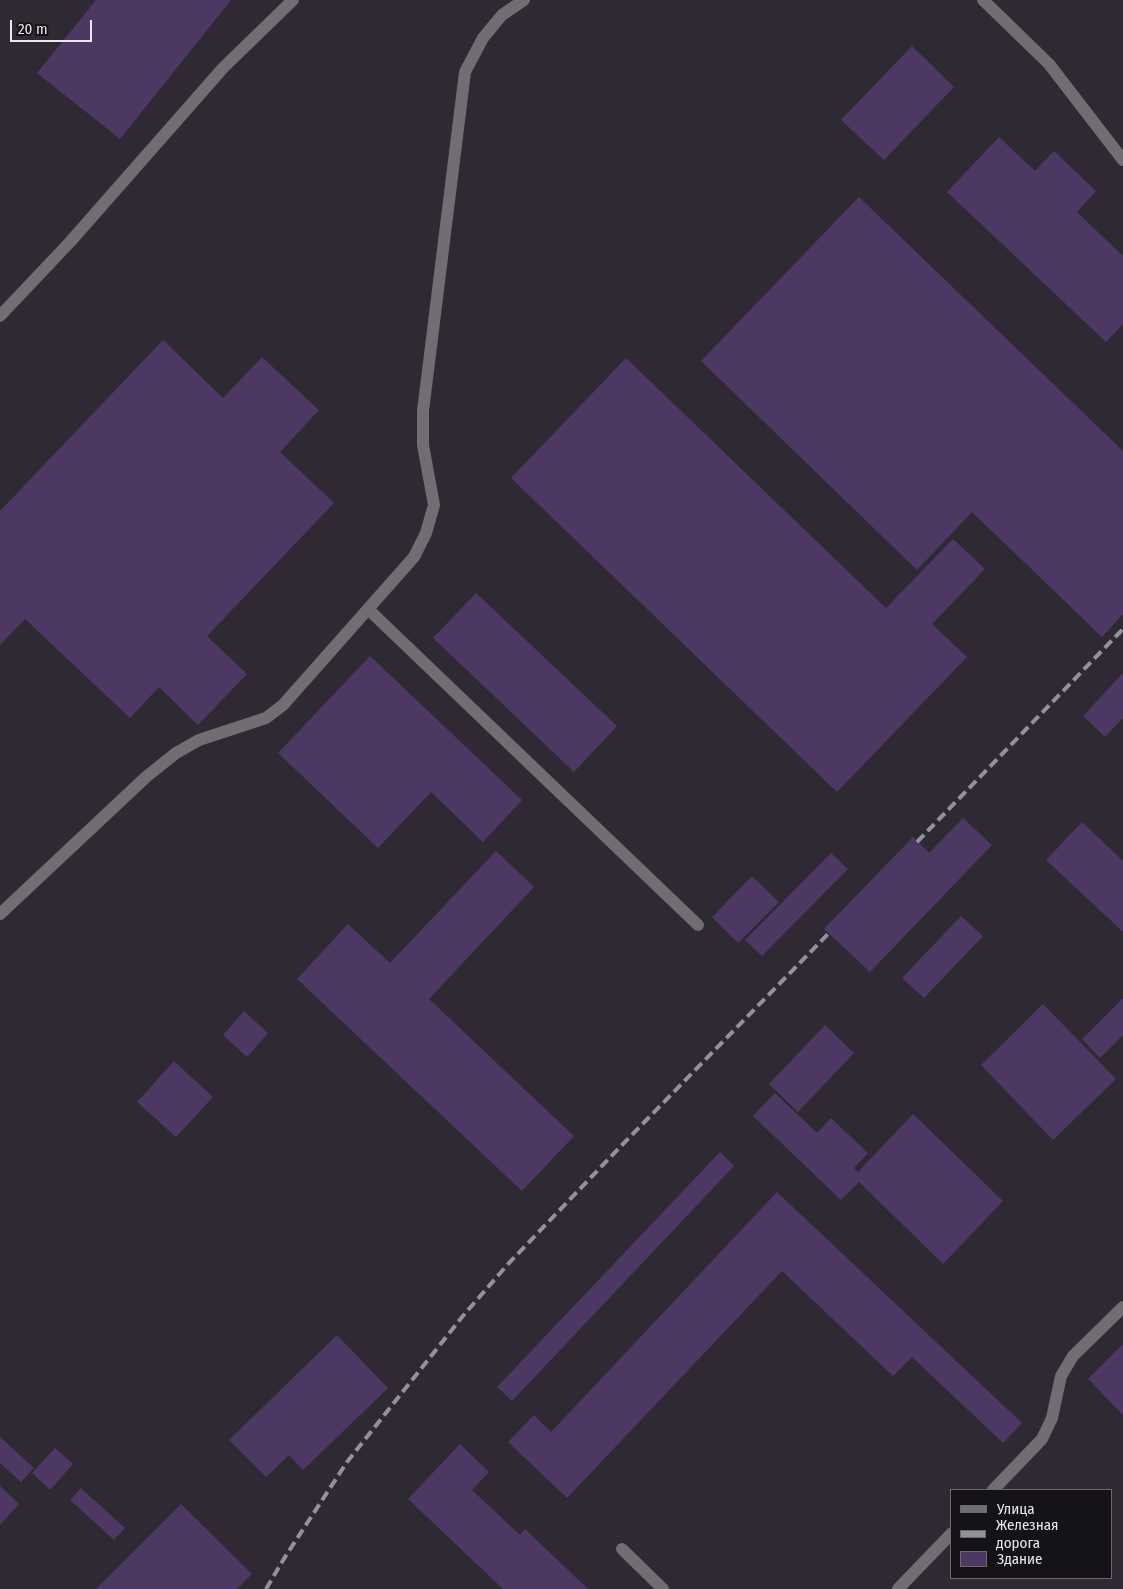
<!DOCTYPE html>
<meta charset="utf-8">
<style>
body{margin:0}
#map{position:relative;width:1123px;height:1589px;overflow:hidden;background:#2e2933;font-family:"Fira Sans Condensed",sans-serif}
canvas{display:block}
.legend{position:absolute;left:950px;top:1489px;width:162px;height:90px;box-sizing:border-box;background:#151317;border:1px solid #6a686d;margin:0;padding:6px 9px;list-style:none;font-size:15px;color:#eae7ee}
.legend li{display:flex;align-items:center;gap:10px;height:25px}
.legend b{width:25px;border:1px solid #6a686d}
.scale{position:absolute;left:10px;top:20px;width:82px;height:22px;box-sizing:border-box;border:2px solid #eae7ee;border-top:0;padding-left:6px;font-size:15px;line-height:18px;white-space:nowrap;color:#eae7ee;-webkit-text-stroke:4px #151317;paint-order:stroke}
</style>
<div id="map">
<canvas width="1123" height="1589"></canvas>
<ul class="legend">
<li><b style="height:6px;background:#706d73"></b>Улица</li>
<li><b style="height:6px;background:#949199"></b>Железная дорога</li>
<li><b style="height:14px;background:#4d3864"></b>Здание</li>
</ul>
<div class="scale">20 m</div>
</div>
<script>
const ctx = document.querySelector('canvas').getContext('2d');
ctx.lineJoin = 'round';
function fill(path, color) { ctx.fillStyle = color; ctx.fill(path, 'evenodd'); }
const poly = rows => new Path2D(rows.map(r => 'M' + r).join(''));
function trace(path, color, width, dash) { ctx.strokeStyle = color; ctx.lineWidth = width; ctx.lineCap = dash ? 'butt' : 'round'; ctx.setLineDash(dash || []); ctx.stroke(path); }
const building = poly([
 [96,0,231,0,120,139,37,73],
 [912,46,954,87,884,160,841,120],
 [999,137,1035,171,1054,151,1096,191,1077,212,1123,256,1123,324,1106,342,947,192],
 [859,197,1123,451,1123,614,1102,637,972,512,917,570,701,361],
 [163,340,223,398,262,357,319,410,280,452,334,503,207,636,247,674,198,725,159,687,130,718,25,619,0,645,0,511],
 [626,358,886,608,953,539,985,569,932,624,967,657,837,792,511,478],
 [476,593,617,726,574,772,433,638],
 [370,656,522,800,483,842,431,792,378,848,278,753],
 [1123,673,1123,718,1105,737,1083,716],
 [963,818,992,845,870,972,824,929,913,837,929,853],
 [1082,822,1123,861,1123,932,1046,860],
 [496,851,534,887,429,999,574,1136,522,1191,297,979,348,924,390,963],
 [831,853,848,869,762,956,745,940],
 [752,876,779,902,738,943,712,917],
 [961,916,983,936,924,998,902,978],
 [1123,998,1123,1035,1100,1058,1082,1039],
 [1043,1004,1116,1079,1053,1140,981,1065],
 [244,1011,268,1033,247,1057,223,1035],
 [825,1025,854,1053,798,1112,769,1084],
 [174,1061,213,1097,176,1137,137,1102],
 [775,1093,817,1133,831,1118,868,1153,854,1168,858,1172,913,1114,1003,1201,943,1264,859,1182,841,1200,753,1116],
 [720,1152,734,1166,512,1401,497,1387],
 [777,1192,1022,1423,1003,1443,912,1357,893,1376,782,1271,567,1498,508,1442,534,1415,551,1432],
 [337,1335,388,1388,303,1470,289,1455,266,1477,229,1440],
 [1123,1344,1123,1415,1088,1379],
 [0,1437,34,1468,21,1482,0,1463],
 [460,1444,489,1472,472,1490,520,1535,525,1529,588,1589,503,1589,408,1499],
 [55,1448,73,1464,50,1490,32,1473],
 [0,1486,19,1504,0,1525],
 [81,1488,125,1528,114,1540,70,1500],
 [181,1504,252,1574,237,1589,96,1589]
]);
const minor = poly([
 [983,0,1049,64,1123,160],
 [0,316,70,242,223,68,293,0],
 [369,610,698,925],
 [0,914,146,777,176,753,199,740,266,718,283,705,414,557,426,533,434,505,423,445,423,411,465,72,483,38,502,15,524,0],
 [993,1490,1042,1439,1052,1418,1061,1376,1073,1356,1123,1307],
 [622,1549,663,1589],
 [898,1589,952,1533]
]);
const rail = poly([
 [917,842,1123,629],
 [266,1589,285,1557,347,1462,462,1317,509,1263,621,1146,829,933]
]);
fill(building, '#4d3864');
trace(minor, '#706d73', 12);
trace(rail, '#949199', 4, [10, 5]);
</script>
